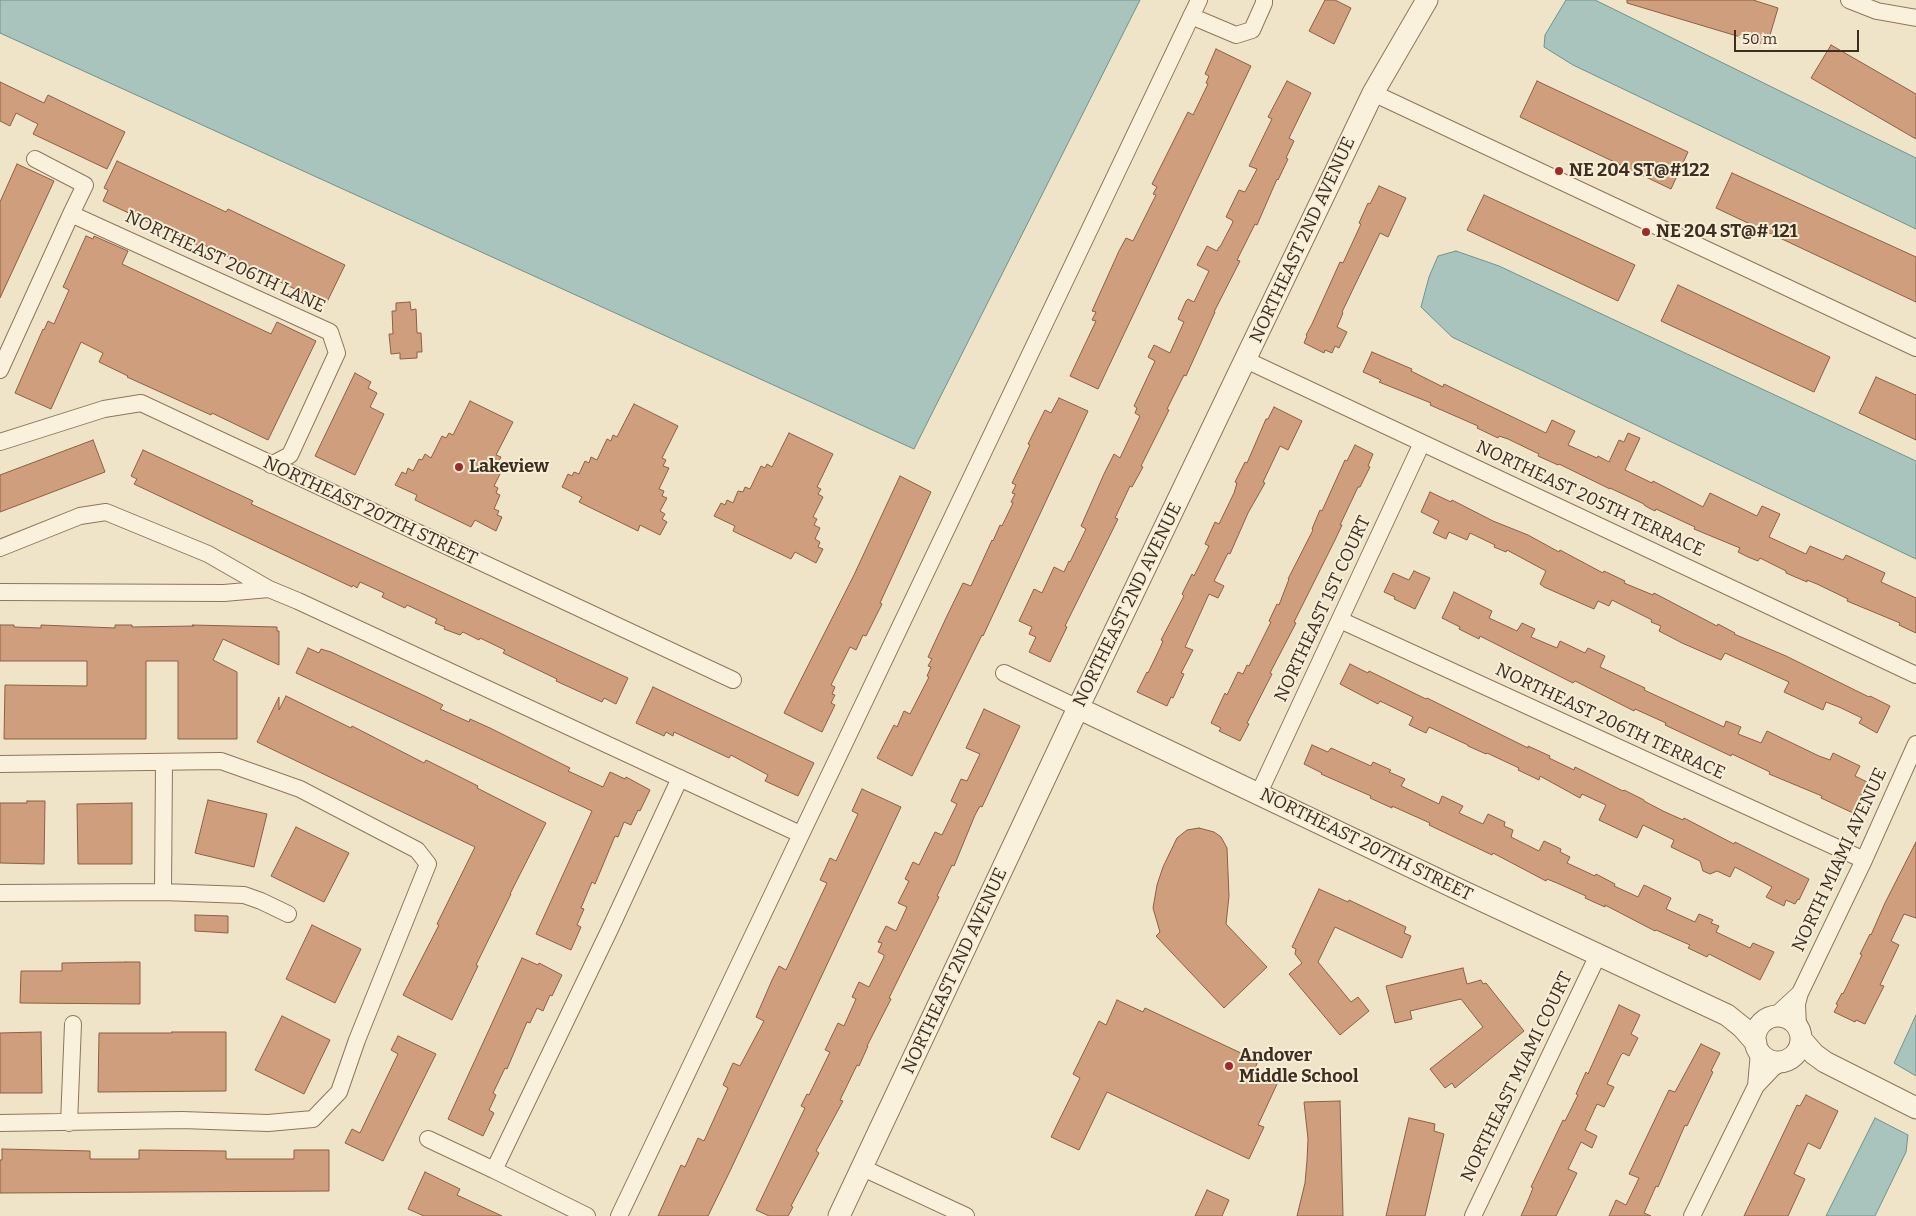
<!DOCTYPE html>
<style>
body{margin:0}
#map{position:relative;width:1916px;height:1216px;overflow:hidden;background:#f0e4c8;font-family:Bitter,serif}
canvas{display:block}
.scale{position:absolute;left:1734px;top:30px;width:125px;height:22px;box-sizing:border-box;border:2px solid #3d2e20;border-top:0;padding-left:6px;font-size:15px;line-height:18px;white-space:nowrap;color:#3d2e20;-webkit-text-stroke:4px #f7eed8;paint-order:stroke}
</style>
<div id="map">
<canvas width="1916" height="1216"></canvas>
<div class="scale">50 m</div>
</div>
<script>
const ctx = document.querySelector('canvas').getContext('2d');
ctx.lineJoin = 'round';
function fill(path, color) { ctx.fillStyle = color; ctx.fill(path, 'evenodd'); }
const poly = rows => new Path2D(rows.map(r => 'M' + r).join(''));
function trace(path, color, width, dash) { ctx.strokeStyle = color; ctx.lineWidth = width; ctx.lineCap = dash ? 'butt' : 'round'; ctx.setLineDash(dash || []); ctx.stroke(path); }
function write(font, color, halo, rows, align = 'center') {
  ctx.font = font + ' Bitter,serif'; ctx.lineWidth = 4; ctx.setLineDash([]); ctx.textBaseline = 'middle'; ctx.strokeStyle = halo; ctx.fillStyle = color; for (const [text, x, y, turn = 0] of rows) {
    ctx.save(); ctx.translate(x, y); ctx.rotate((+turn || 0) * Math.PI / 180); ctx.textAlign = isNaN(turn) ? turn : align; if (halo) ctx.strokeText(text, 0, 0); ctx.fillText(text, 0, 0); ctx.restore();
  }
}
const water = poly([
 [0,0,1140,0,914,449,0,33,0,0],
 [1566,0,1595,0,1916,158,1916,229,1573,65,1544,47,1545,35,1566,0],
 [1456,251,1499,266,1916,461,1916,559,1452,337,1421,307,1429,277,1438,256,1456,251],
 [1916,1015,1916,1076,1894,1063,1916,1015],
 [1875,1118,1908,1135,1906,1152,1875,1216,1826,1216,1875,1118]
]);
const building = poly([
 [1325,0,1335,0,1351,8,1334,44,1309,31,1325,0],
 [1627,0,1753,0,1778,8,1767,45,1627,3,1627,0],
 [1831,45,1916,94,1916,139,1811,78,1831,45],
 [1216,49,1251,66,1098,389,1070,376,1096,321,1092,320,1096,312,1092,311,1119,251,1126,238,1133,241,1156,195,1153,194,1157,187,1152,184,1188,112,1193,115,1208,84,1206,83,1209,76,1205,74,1216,49],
 [1287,81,1311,93,1289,138,1294,141,1286,158,1288,159,1278,180,1277,179,1257,225,1255,224,1237,260,1240,261,1214,312,1215,312,1186,376,1184,375,1167,409,1169,410,1141,466,1143,467,1132,487,1130,486,1115,518,1118,519,1065,626,1067,627,1050,662,1029,652,1036,637,1029,634,1032,627,1019,621,1034,589,1042,593,1054,567,1064,572,1069,561,1070,562,1086,529,1081,526,1104,474,1114,454,1120,458,1140,416,1135,413,1137,408,1134,406,1155,361,1148,357,1154,345,1170,353,1184,322,1178,319,1186,301,1188,299,1194,302,1209,271,1197,265,1207,246,1217,251,1219,247,1220,247,1233,222,1232,220,1226,217,1239,190,1245,192,1257,169,1249,166,1272,119,1268,117,1287,81],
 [1537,81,1688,152,1671,189,1520,117,1537,81],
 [0,82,44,103,48,95,125,132,107,169,33,134,38,124,16,113,10,126,0,121,0,82],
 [117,161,226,212,228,209,345,265,326,304,202,244,201,247,103,201,108,190,104,188,117,161],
 [17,164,54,181,0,298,0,202,17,164],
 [1732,173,1916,257,1916,302,1716,208,1732,173],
 [1379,186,1406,198,1388,237,1380,233,1342,312,1343,313,1337,327,1347,332,1339,348,1335,346,1332,353,1325,350,1324,353,1304,343,1307,336,1306,335,1312,324,1340,262,1343,263,1361,224,1359,223,1368,203,1370,204,1379,186],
 [1484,195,1635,265,1618,301,1467,230,1484,195],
 [86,236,93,239,94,236,128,251,122,264,271,334,277,322,316,341,268,440,212,413,211,415,127,377,128,376,99,362,103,353,81,342,51,409,15,393,43,329,44,330,48,321,54,324,69,290,63,287,86,236],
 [1678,285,1830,357,1814,392,1661,321,1678,285],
 [410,302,411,310,416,309,417,333,421,333,422,352,417,352,417,358,400,359,400,353,391,354,389,334,393,334,392,311,396,311,396,303,410,302],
 [1372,352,1412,369,1411,371,1443,387,1444,384,1546,433,1552,420,1575,431,1568,445,1597,458,1598,456,1609,462,1619,440,1624,442,1628,433,1640,438,1625,470,1652,483,1653,481,1703,507,1710,493,1757,516,1762,506,1780,514,1769,537,1806,554,1810,546,1843,560,1846,555,1885,573,1881,582,1916,598,1916,633,1899,625,1900,623,1847,601,1848,599,1817,584,1807,580,1807,582,1786,573,1786,571,1760,558,1758,561,1748,557,1738,552,1740,548,1694,529,1695,527,1656,509,1655,511,1649,508,1644,505,1644,504,1610,488,1610,489,1559,464,1558,465,1538,456,1539,454,1508,439,1499,436,1498,438,1477,428,1478,426,1430,405,1431,403,1379,382,1381,380,1363,372,1372,352],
 [355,373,371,382,368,388,377,393,370,407,384,414,355,475,315,456,355,373],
 [1876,377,1916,395,1916,440,1859,413,1876,377],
 [1059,398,1088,411,983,636,982,635,912,776,877,758,894,725,897,727,904,711,910,714,929,677,927,676,931,667,928,666,932,659,928,657,946,618,963,583,971,586,992,540,993,541,1000,525,1002,526,1013,503,1011,502,1015,494,1012,493,1016,485,1012,483,1030,445,1028,444,1045,410,1051,413,1059,398],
 [470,401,513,422,496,455,501,457,498,463,504,466,494,486,498,488,496,493,500,495,494,509,499,511,497,515,502,517,496,531,475,520,471,527,415,500,417,495,395,485,402,472,406,474,408,468,413,471,419,459,422,460,425,454,431,458,442,436,446,438,449,433,453,435,470,401],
 [634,404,678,426,662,458,666,460,663,466,669,468,659,489,664,491,662,496,667,498,660,511,665,514,662,519,667,522,660,535,640,525,638,531,579,502,582,497,562,487,568,474,572,476,574,472,579,474,585,461,589,463,591,457,597,460,607,439,611,441,613,435,617,437,634,404],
 [1274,407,1302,421,1288,450,1280,446,1263,482,1265,483,1248,513,1230,554,1228,553,1214,581,1224,586,1218,598,1209,594,1185,647,1193,650,1181,673,1184,674,1173,698,1171,697,1167,706,1137,692,1147,672,1148,673,1160,648,1163,641,1161,640,1184,596,1182,594,1192,574,1194,576,1209,546,1205,544,1215,522,1219,524,1234,493,1237,483,1235,482,1245,462,1247,463,1266,419,1268,419,1274,407],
 [789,433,833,454,817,487,821,489,818,494,823,497,813,517,817,519,814,525,820,528,815,539,820,542,818,547,823,549,816,563,795,552,791,559,733,531,735,526,714,516,721,503,725,505,727,500,733,503,738,491,743,492,745,487,750,489,761,466,765,468,767,464,772,467,789,433],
 [93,440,105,472,0,512,0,475,93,440],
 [1355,445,1373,454,1368,466,1370,467,1360,487,1358,487,1340,525,1342,525,1335,540,1294,622,1296,623,1270,673,1272,674,1247,723,1249,724,1240,741,1219,731,1221,728,1211,723,1225,693,1227,695,1238,672,1243,674,1247,665,1249,666,1271,622,1269,621,1277,604,1279,605,1289,579,1288,579,1313,530,1312,529,1320,510,1322,511,1345,460,1347,461,1355,445],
 [143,450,253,501,251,504,628,678,616,704,604,698,602,702,556,681,557,679,503,653,505,650,480,638,479,640,463,632,460,635,444,629,445,627,435,623,437,619,407,605,405,608,382,597,384,593,360,582,357,588,353,585,352,587,134,484,137,479,131,476,143,450],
 [900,476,931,492,880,603,882,604,866,636,863,635,856,650,850,647,831,685,835,687,832,694,835,695,831,703,835,705,822,732,784,713,854,575,900,476],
 [1430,492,1451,502,1452,500,1493,521,1528,535,1559,552,1560,550,1603,573,1604,571,1625,581,1624,583,1653,595,1654,593,1717,626,1718,624,1735,633,1734,634,1786,656,1869,697,1870,696,1890,706,1877,733,1859,723,1862,718,1839,707,1826,702,1823,710,1784,692,1789,682,1754,666,1725,653,1721,660,1682,643,1659,631,1661,626,1651,622,1652,620,1612,600,1609,606,1598,601,1594,609,1544,587,1540,584,1546,571,1507,550,1506,552,1494,547,1495,545,1470,533,1467,540,1449,532,1446,539,1433,533,1439,521,1421,512,1430,492],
 [1414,571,1430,578,1415,609,1394,599,1395,597,1384,592,1393,573,1409,580,1414,571],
 [1454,592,1492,611,1489,618,1517,631,1522,623,1535,629,1531,637,1557,648,1560,641,1585,653,1588,648,1605,656,1600,667,1645,688,1644,690,1724,727,1726,721,1741,727,1738,734,1761,743,1767,731,1819,756,1830,760,1833,753,1860,766,1855,776,1867,782,1853,813,1821,798,1822,796,1769,774,1770,772,1732,754,1731,756,1665,725,1666,723,1635,709,1634,711,1583,685,1575,681,1573,683,1480,636,1479,639,1459,629,1460,627,1442,618,1454,592],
 [0,625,14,625,14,627,41,628,41,625,115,628,115,625,132,625,132,627,194,626,192,625,277,627,277,631,279,631,279,665,223,639,213,660,237,672,237,739,178,739,178,661,146,661,146,739,4,739,5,685,87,686,87,661,0,661,0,625],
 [308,648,319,653,321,649,331,652,427,697,443,705,440,709,469,722,470,719,490,728,570,768,568,771,603,787,610,772,625,779,626,777,650,790,640,811,638,810,631,825,624,822,618,837,615,836,595,884,592,882,581,908,584,909,577,925,581,927,571,950,536,934,592,811,296,673,308,648],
 [1350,664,1368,673,1369,671,1426,699,1427,698,1528,748,1528,746,1550,756,1549,758,1574,770,1575,767,1623,791,1624,790,1644,800,1644,801,1663,811,1683,820,1684,818,1734,844,1735,842,1809,879,1799,900,1798,899,1795,904,1786,900,1784,906,1766,897,1772,887,1735,867,1730,877,1717,871,1710,874,1703,871,1700,861,1671,847,1674,840,1643,825,1637,838,1599,820,1606,805,1582,794,1580,798,1540,776,1539,780,1518,770,1519,768,1487,753,1486,754,1468,746,1468,745,1429,727,1426,733,1409,725,1413,717,1380,701,1378,704,1340,684,1350,664],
 [653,687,814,763,798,796,765,781,768,775,731,755,729,758,674,732,673,736,666,732,664,736,636,723,653,687],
 [286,696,351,728,352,726,424,763,426,760,478,786,477,788,546,823,510,894,511,894,476,965,478,966,452,1020,403,995,439,925,437,924,475,847,257,742,279,697,279,710,286,696],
 [984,709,1020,726,982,807,980,806,975,815,954,866,952,865,937,896,939,897,934,907,889,998,891,999,867,1046,868,1046,859,1066,857,1065,840,1100,843,1101,816,1151,819,1153,791,1206,793,1207,788,1216,769,1216,756,1210,805,1108,801,1106,807,1094,809,1095,830,1052,825,1050,838,1023,844,1026,856,999,852,997,859,982,869,987,884,957,884,955,878,952,882,943,878,942,886,926,896,931,907,907,898,903,909,881,905,879,913,862,919,865,935,832,942,835,957,804,951,801,961,779,967,781,980,754,966,748,984,709],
 [1312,745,1328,752,1331,748,1371,766,1373,762,1391,770,1389,772,1405,779,1401,786,1439,804,1442,796,1463,806,1459,813,1483,824,1488,814,1505,822,1504,826,1513,830,1511,837,1539,851,1544,841,1561,849,1560,852,1570,857,1567,863,1595,876,1596,874,1615,884,1614,886,1638,897,1644,885,1671,898,1666,909,1695,922,1699,914,1713,920,1711,923,1719,926,1716,932,1750,948,1753,943,1774,952,1760,980,1709,954,1707,957,1688,948,1690,945,1656,930,1655,931,1605,905,1605,907,1585,898,1586,896,1557,883,1547,879,1546,881,1493,853,1492,855,1429,825,1430,823,1392,806,1392,808,1370,798,1371,796,1321,774,1322,773,1304,764,1312,745],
 [862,789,901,807,730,1171,708,1216,658,1216,681,1165,685,1167,698,1138,704,1141,728,1088,723,1085,733,1063,740,1066,764,1021,756,1017,772,980,779,966,786,970,827,883,820,880,830,858,836,861,858,814,852,811,862,789],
 [208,800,267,814,254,867,195,853,208,800],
 [27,801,45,801,44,864,0,863,0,803,27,803,27,801],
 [132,803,132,864,78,864,77,804,132,803],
 [296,827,349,853,324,902,271,876,296,827],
 [1199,828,1214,832,1221,837,1227,848,1229,896,1226,924,1267,967,1224,1008,1156,936,1160,932,1153,908,1157,885,1163,867,1177,838,1187,830,1199,828],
 [1916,842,1916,918,1904,914,1891,941,1899,945,1880,985,1884,986,1865,1024,1856,1020,1855,1022,1834,1012,1838,1005,1836,1004,1842,993,1843,994,1862,955,1860,954,1870,934,1871,935,1885,903,1916,842],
 [1319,889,1348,902,1349,900,1406,927,1404,933,1411,936,1402,958,1335,927,1318,962,1351,1002,1358,997,1369,1011,1340,1035,1289,974,1302,963,1295,954,1296,949,1292,947,1319,889],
 [195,915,228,916,228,933,195,931,195,915],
 [312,925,361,949,335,1003,286,979,312,925],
 [522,958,538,965,539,963,562,975,552,996,550,995,543,1011,537,1008,530,1023,527,1022,507,1069,505,1068,493,1093,496,1095,489,1110,494,1113,483,1136,448,1119,522,958],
 [126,962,140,962,140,1004,20,1003,21,971,62,971,62,963,126,962],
 [1463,968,1467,984,1481,980,1483,984,1486,983,1524,1031,1455,1088,1452,1083,1445,1088,1430,1069,1483,1027,1461,999,1410,1011,1412,1019,1395,1023,1386,986,1463,968],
 [1117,1000,1143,1012,1145,1008,1258,1061,1254,1071,1278,1082,1258,1125,1264,1127,1249,1159,1107,1092,1079,1150,1051,1137,1080,1078,1073,1074,1099,1021,1106,1025,1117,1000],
 [1619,1005,1640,1015,1631,1034,1638,1038,1629,1056,1623,1053,1621,1055,1607,1084,1614,1087,1604,1107,1597,1104,1585,1130,1597,1136,1592,1148,1581,1142,1568,1169,1577,1173,1556,1216,1521,1216,1529,1198,1533,1188,1531,1187,1563,1120,1565,1121,1578,1095,1576,1094,1586,1072,1588,1074,1619,1005],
 [282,1016,330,1040,304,1094,255,1070,282,1016],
 [41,1032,42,1093,0,1093,0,1033,41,1032],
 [172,1032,226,1032,226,1091,98,1092,99,1033,172,1033,172,1032],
 [398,1036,436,1054,383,1161,345,1143,352,1129,360,1133,398,1054,391,1050,398,1036],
 [1701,1044,1720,1053,1711,1071,1713,1072,1687,1126,1685,1125,1658,1187,1656,1186,1644,1213,1651,1216,1609,1216,1616,1200,1626,1205,1639,1178,1629,1174,1669,1090,1675,1092,1701,1044],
 [1806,1095,1838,1111,1820,1149,1808,1143,1794,1174,1805,1179,1788,1216,1744,1216,1797,1105,1800,1106,1806,1095],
 [1340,1101,1343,1216,1297,1216,1305,1183,1307,1160,1308,1139,1304,1102,1340,1101],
 [1409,1118,1435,1124,1434,1131,1444,1134,1425,1216,1386,1216,1409,1118],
 [2,1149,90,1151,90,1159,139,1159,139,1150,226,1151,226,1159,294,1159,294,1150,329,1150,329,1191,0,1193,0,1160,2,1160,2,1149],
 [425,1172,460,1189,457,1195,502,1216,424,1216,408,1209,425,1172],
 [1207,1190,1229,1200,1222,1216,1195,1216,1207,1190]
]);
const minor = poly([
 [1849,0,1877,11,1916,18],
 [1191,16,1236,35,1252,30,1264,3,1264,0],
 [1373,93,1916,348],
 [35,159,85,185,71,214],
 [1246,360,1916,675],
 [0,370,71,214,330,332,337,353,290,455,271,465],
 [0,442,104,409,141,403,733,680],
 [0,548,80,516,106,512,208,554,269,589,298,601,800,834],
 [0,592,224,593,269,589],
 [1340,620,1864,860],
 [1004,673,1078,708],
 [0,764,221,761,300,789,417,850,428,864,357,1040,339,1092,313,1119,268,1123,182,1120,0,1123],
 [1259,793,1422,443],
 [163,892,164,762],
 [0,893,163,892,244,895,261,901,288,914],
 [1800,993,1864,860,1916,744],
 [1774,1017,1800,993,1797,1004,1798,1027],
 [1759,1052,1756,1086,1773,1068,1783,1062],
 [69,1123,73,1024],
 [428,1139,494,1170],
 [863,1168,966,1216],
 [587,1216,494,1170,610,929,680,778],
 [619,1216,1199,0],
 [1473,1216,1598,955],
 [1692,1216,1756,1086]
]);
const tertiary = poly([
 [1078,708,1464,892,1727,1015,1742,1027,1756,1043],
 '1755 1039a23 23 0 1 1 46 0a23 23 0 1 1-46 0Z',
 [1801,1039,1814,1054,1825,1062,1916,1108],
 [839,1216,1078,708,1373,93,1427,0]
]);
const markers = [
 [1559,171,5,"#9e2a2b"],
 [1646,232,5,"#9e2a2b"],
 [459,467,5,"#9e2a2b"],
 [1229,1066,5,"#9e2a2b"]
];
const poiNames = [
 ["NE 204 ST@#122",1569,171],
 ["NE 204 ST@# 121",1656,232],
 ["Lakeview",469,467],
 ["Andover",1239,1056],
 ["Middle School",1239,1077]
];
const streetNames = [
 ["NORTHEAST 2ND AVENUE",1303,240,-65],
 ["NORTHEAST 206TH LANE",225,262,25],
 ["NORTHEAST 205TH TERRACE",1590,499,25],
 ["NORTHEAST 207TH STREET",370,511,25],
 ["NORTHEAST 2ND AVENUE",1128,605,-64],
 ["NORTHEAST 1ST COURT",1323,609,-65],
 ["NORTHEAST 206TH TERRACE",1610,722,25],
 ["NORTHEAST 207TH STREET",1366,845,26],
 ["NORTH MIAMI AVENUE",1840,860,-65],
 ["NORTHEAST 2ND AVENUE",955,971,-65],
 ["NORTHEAST MIAMI COURT",1517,1077,-64]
];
fill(water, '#a9c4bc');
trace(water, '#6f938a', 1);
fill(building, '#cf9f7d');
trace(building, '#8d5f41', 1);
trace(minor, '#8d765c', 18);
trace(tertiary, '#8d765c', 23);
trace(minor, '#faf1dc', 16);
trace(tertiary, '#faf1dc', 21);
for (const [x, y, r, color] of markers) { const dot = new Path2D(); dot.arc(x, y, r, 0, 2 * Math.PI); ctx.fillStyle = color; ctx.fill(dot); trace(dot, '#f7eed8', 2); }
write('bold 18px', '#3d2e20', '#f7eed8', poiNames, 'left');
write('18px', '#3d2e20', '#f7eed8', streetNames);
</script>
